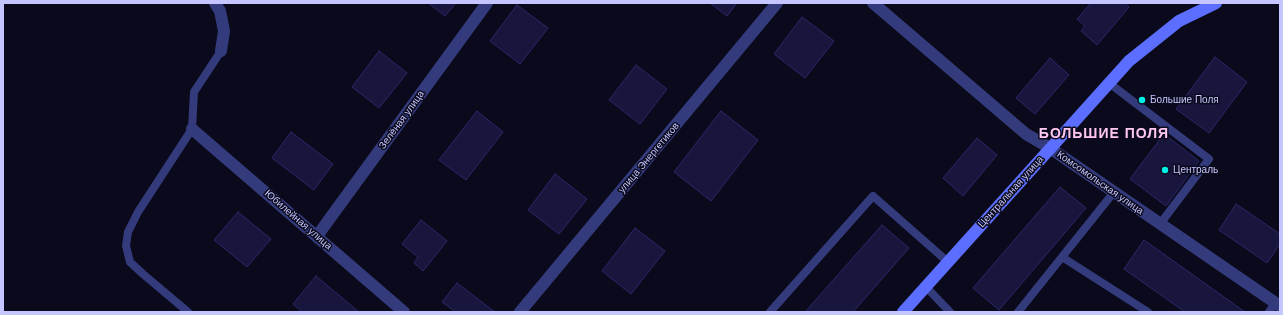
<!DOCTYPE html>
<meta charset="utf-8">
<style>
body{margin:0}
#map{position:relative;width:1283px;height:315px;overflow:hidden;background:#0b0a1c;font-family:Arial,sans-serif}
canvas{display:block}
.frame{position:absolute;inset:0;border:4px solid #c5c6ff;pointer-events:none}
</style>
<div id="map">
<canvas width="1283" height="315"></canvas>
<div class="frame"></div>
</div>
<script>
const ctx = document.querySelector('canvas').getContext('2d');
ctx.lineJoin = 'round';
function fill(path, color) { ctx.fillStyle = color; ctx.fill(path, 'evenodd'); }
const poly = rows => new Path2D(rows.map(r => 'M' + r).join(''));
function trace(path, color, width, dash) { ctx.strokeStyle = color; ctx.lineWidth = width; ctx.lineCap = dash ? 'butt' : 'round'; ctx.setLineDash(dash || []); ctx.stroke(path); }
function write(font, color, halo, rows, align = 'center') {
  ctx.font = font + ' Arial,sans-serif'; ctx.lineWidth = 3; ctx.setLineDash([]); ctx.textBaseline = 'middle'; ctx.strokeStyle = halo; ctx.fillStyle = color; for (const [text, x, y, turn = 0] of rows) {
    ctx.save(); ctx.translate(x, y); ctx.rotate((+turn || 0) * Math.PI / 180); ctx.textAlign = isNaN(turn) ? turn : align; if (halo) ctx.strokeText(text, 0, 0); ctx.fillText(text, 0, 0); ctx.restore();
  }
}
const building = poly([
 [428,3,456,3,445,16,428,3],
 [710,3,737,3,727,16,710,3],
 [1091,3,1124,3,1129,7,1097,45,1081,31,1085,26,1077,19,1091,3],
 [517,5,548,28,520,64,490,41,517,5],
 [802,17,834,41,805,78,774,54,802,17],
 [379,51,407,73,379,108,352,87,379,51],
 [1215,57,1247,82,1209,133,1176,109,1215,57],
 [1050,58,1069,75,1035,114,1016,98,1050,58],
 [636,65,667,89,640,124,609,100,636,65],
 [477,111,503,132,466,180,439,160,477,111],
 [721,111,758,140,711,201,674,172,721,111],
 [291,132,333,164,314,190,272,158,291,132],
 [1164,134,1199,161,1166,206,1130,179,1164,134],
 [977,138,997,155,963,196,943,178,977,138],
 [555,174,587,199,559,234,528,210,555,174],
 [1060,187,1086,208,999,310,973,288,1060,187],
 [1236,204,1280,234,1280,244,1267,263,1219,230,1236,204],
 [238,212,271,239,247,267,214,240,238,212],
 [421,220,447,241,423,271,414,263,418,257,402,244,421,220],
 [882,225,909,248,853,312,805,312,882,225],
 [635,228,665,251,631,294,602,271,635,228],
 [1144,240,1245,312,1185,312,1124,269,1144,240],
 [316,276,359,312,302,312,293,304,316,276],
 [457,283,495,312,456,312,442,302,457,283]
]);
const lane = poly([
 [1109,83,1209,159,1160,224],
 [1062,257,1148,312],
 [926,287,950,312],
 [188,312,143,274,130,262,126,246,128,232,138,212,192,129,194,92,221,51],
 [770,312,873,196,948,262],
 [1018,312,1114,192],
 [1269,312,1275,303]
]);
const street = poly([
 [215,3,220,11,224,31,221,51],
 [873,3,1026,134,1050,148,1280,306],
 [192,129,404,312],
 [317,236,487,3],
 [520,312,777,3]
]);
const secondary = poly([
 [903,312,1129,61,1179,21,1216,3]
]);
const markers = [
 [1142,100,4,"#00f0e8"],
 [1165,170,4,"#00f0e8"]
];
const poiNames = [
 ["Большие Поля",1150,100],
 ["Централь",1173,170]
];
const streetNames = [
 ["Зелёная улица",402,120,-54],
 ["улица Энергетиков",649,158,-50],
 ["Комсомольская улица",1100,183,35],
 ["Центральная улица",1011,192,-48],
 ["Юбилейная улица",298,220,41]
];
const districtNames = [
 ["БОЛЬШИЕ ПОЛЯ",1104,134]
];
fill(building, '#19163d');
trace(building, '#2c276a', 1);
trace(lane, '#343b7c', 8);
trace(street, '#343b7c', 12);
trace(secondary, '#5c6eff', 12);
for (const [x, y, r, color] of markers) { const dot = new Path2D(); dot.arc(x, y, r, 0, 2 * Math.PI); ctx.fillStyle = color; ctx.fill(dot); trace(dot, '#0b0a1c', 1.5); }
write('10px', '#c5c6ff', '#0b0a1c', poiNames, 'left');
write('10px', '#c5c6ff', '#0b0a1c', streetNames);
ctx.letterSpacing = '1px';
write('bold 14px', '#ffc7f2', '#0b0a1c', districtNames);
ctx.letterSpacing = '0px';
</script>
